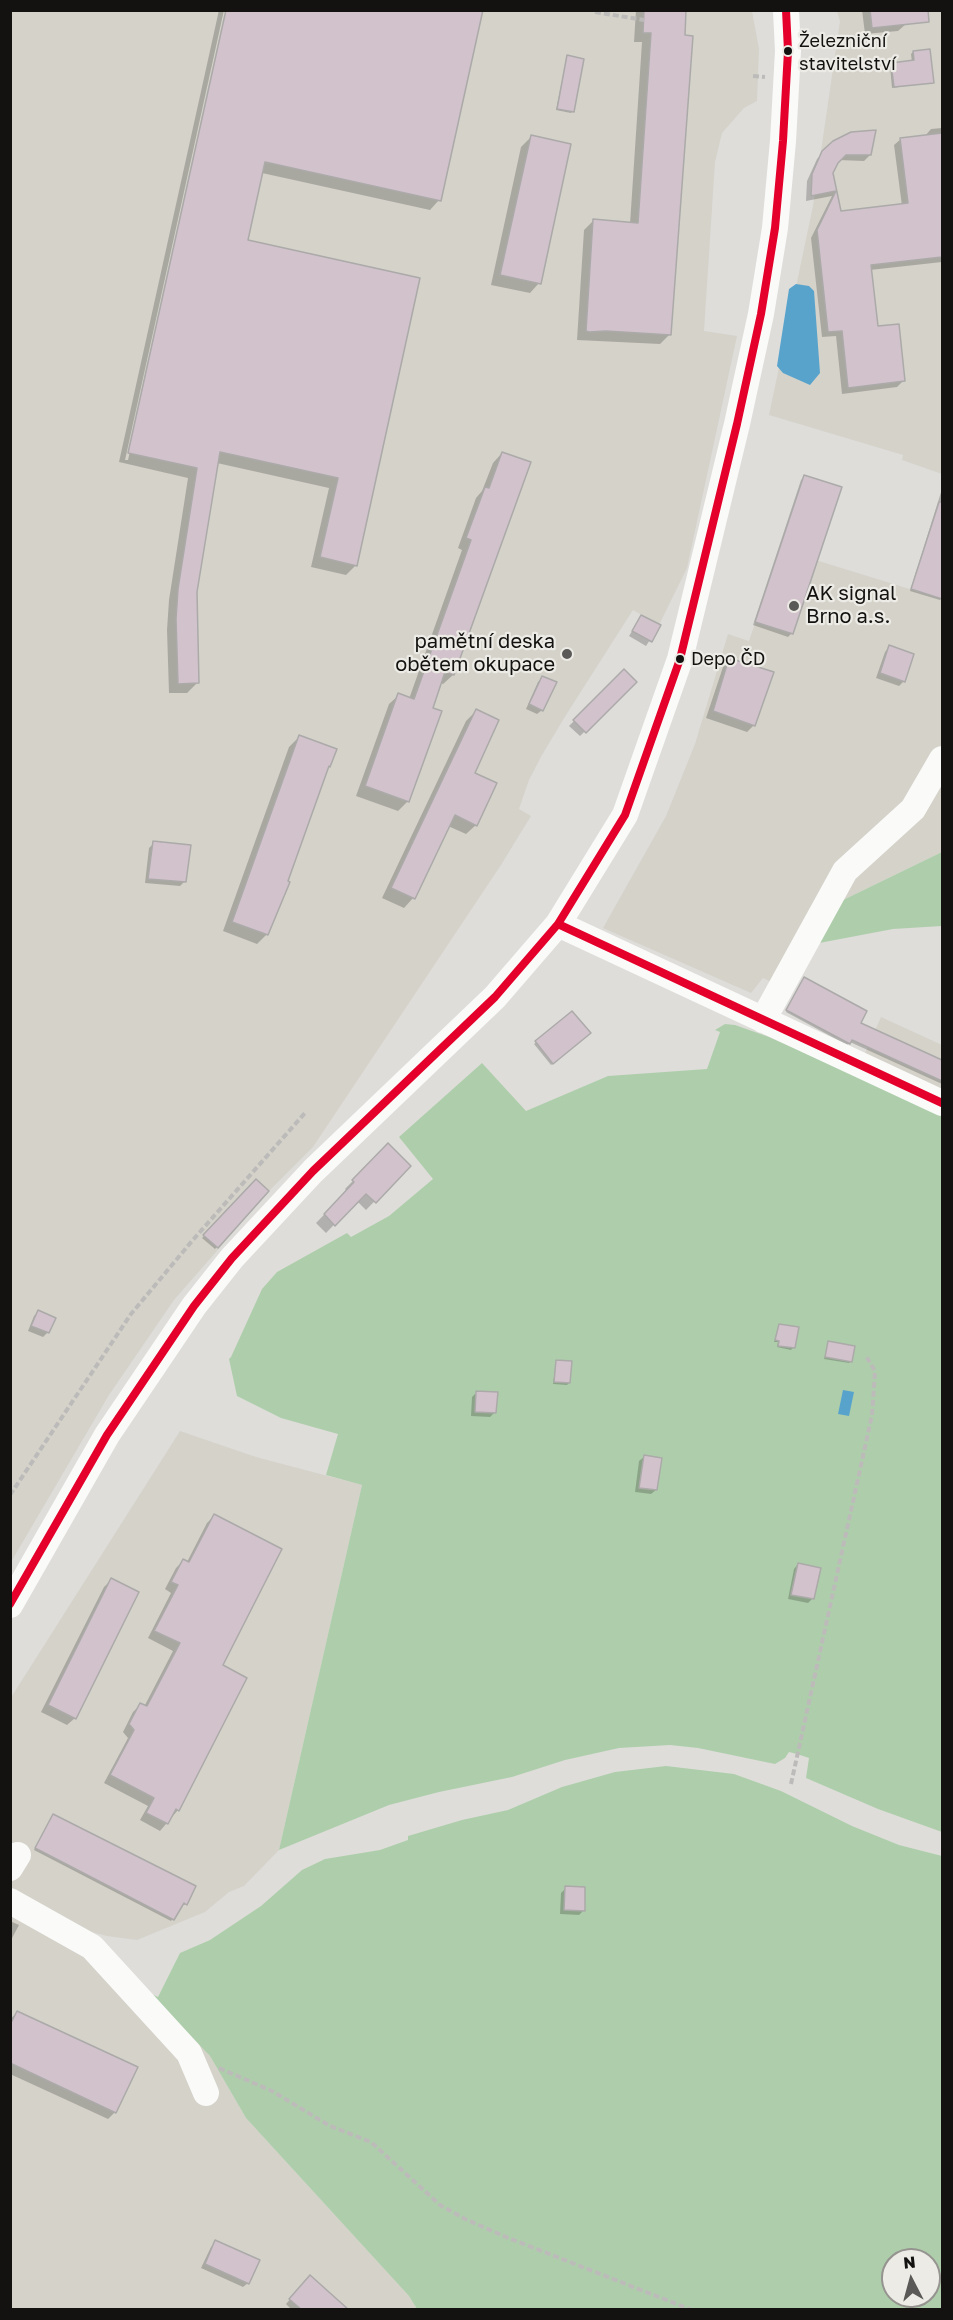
<!DOCTYPE html>
<meta charset="utf-8">
<style>
body{margin:0}
#map{position:relative;width:953px;height:2320px;overflow:hidden;background:#deddda;font-family:"Golos Text",sans-serif}
canvas{display:block}
.frame{position:absolute;inset:0;border:12px solid #131210;pointer-events:none}
.north{position:absolute;left:881px;top:2248px;width:60px;height:60px;box-sizing:border-box;background:#edebe5;border:2px solid #969490;border-radius:50%;rotate:354deg;font-size:16px;font-weight:700;line-height:24px;text-align:center;color:#131210}
.north::after{content:'';display:block;margin:auto;width:21px;height:27px;background:#5a5957;clip-path:polygon(50% 0,100% 100%,50% 72%,0 100%)}
</style>
<div id="map">
<canvas width="953" height="2320"></canvas>
<div class="frame"></div>
<div class="north">N</div>
</div>
<script>
const ctx = document.querySelector('canvas').getContext('2d');
ctx.lineJoin = 'round';
function fill(path, color) { ctx.fillStyle = color; ctx.fill(path, 'evenodd'); }
const poly = rows => new Path2D(rows.map(r => 'M' + r).join(''));
function trace(path, color, width, dash) { ctx.strokeStyle = color; ctx.lineWidth = width; ctx.lineCap = dash ? 'butt' : 'round'; ctx.setLineDash(dash || []); ctx.stroke(path); }
function write(font, color, halo, rows, align = 'center') {
  ctx.font = font + ' "Golos Text",sans-serif'; ctx.lineWidth = 4.5; ctx.setLineDash([]); ctx.textBaseline = 'middle'; ctx.strokeStyle = halo; ctx.fillStyle = color; for (const [text, x, y, turn = 0] of rows) {
    ctx.save(); ctx.translate(x, y); ctx.rotate((+turn || 0) * Math.PI / 180); ctx.textAlign = isNaN(turn) ? turn : align; if (halo) ctx.strokeText(text, 0, 0); ctx.fillText(text, 0, 0); ctx.restore();
  }
}
const built = poly([
 [11,11,752,11,759,49,757,101,744,108,722,133,715,162,704,331,737,336,687,568,659,625,633,610,566,715,542,755,529,780,519,809,531,816,501,865,313,1147,271,1189,174,1300,109,1395,11,1562],
 [837,11,942,11,942,474,902,460,903,455,769,415,813,206,840,21],
 [780,549,942,599,942,852,837,903,788,990,763,978,751,993,603,928,666,816,695,744,728,634,749,641],
 [881,1017,942,1045,942,1098,862,1060],
 [180,1431,256,1457,362,1485,279,1850,244,1886,229,1892,205,1912,137,1940,107,1936,73,1927,11,1894,10,1699],
 [10,1915,78,1950,169,2043,185,2030,210,2056,246,2118,409,2296,417,2309,11,2309]
]);
const green = poly([
 [942,852,942,926,893,929,814,944,837,903],
 [725,1024,735,1025,769,1037,942,1115,942,1832,878,1809,806,1778,809,1758,797,1754,789,1752,785,1758,775,1764,698,1748,670,1745,619,1748,565,1760,512,1777,439,1792,389,1805,279,1850,362,1485,326,1475,338,1434,281,1418,237,1396,229,1359,231,1357,262,1289,277,1272,347,1233,351,1237,389,1216,433,1179,399,1137,482,1063,526,1111,608,1076,707,1069,720,1032,715,1030],
 [666,1766,734,1774,781,1791,852,1826,899,1845,942,1856,942,2309,417,2309,409,2296,246,2118,210,2056,185,2030,142,1990,158,1997,180,1953,210,1940,261,1906,302,1870,325,1859,380,1850,408,1840,408,1836,462,1820,508,1810,562,1787,615,1772],
 [893,2260,929,2260,929,2296,893,2296]
]);
const water = poly([
 [796,284,809,286,814,291,820,373,810,385,783,373,777,366,789,289],
 [843,1390,854,1392,849,1416,838,1414]
]);
const shadow = poly([
 [219,10,224,10,125,460,128,460,227,10,439,200,430,210,262,173,246,241,419,279,356,565,346,575,311,567,329,488,217,463,196,591,197,683,187,693,169,693,167,630,169,600,188,478,119,462],
 [636,10,685,10,669,335,660,344,577,340,584,230,594,220,630,224,642,42,634,42],
 [862,10,904,10,906,24,898,31,865,34],
 [913,52,933,82,892,88,890,66,912,62,911,54],
 [567,57,573,111,571,113,556,110],
 [942,128,942,262,870,270,877,328,903,381,897,387,842,394,836,336,822,337,811,238,832,196,806,201,807,181,817,159,834,142,870,155,864,161,838,160,832,172,840,213,902,206,894,145,901,139,925,136,931,129],
 [531,137,539,283,530,293,491,285,521,147],
 [502,453,453,675,443,684,440,683,431,709,408,801,398,811,356,796,389,704,399,695,409,699,462,550,458,548,476,498,482,491,493,463],
 [804,477,792,633,788,637,753,625,801,480],
 [942,489,942,597,940,600,910,591],
 [641,617,659,626,646,646,629,636],
 [889,647,904,681,899,686,876,678,885,652],
 [730,659,754,725,747,732,706,718,723,667],
 [624,671,635,682,580,736,569,726],
 [543,677,542,710,537,714,526,709,538,682],
 [476,711,473,773,476,825,466,834,448,826,413,898,404,908,382,898,466,721],
 [299,737,329,766,267,934,257,944,223,931,289,747],
 [154,843,185,881,180,886,145,883,149,848],
 [804,979,859,1023,942,1062,942,1084,850,1042,847,1045,786,1012],
 [572,1013,589,1033,551,1065,534,1044],
 [388,1145,409,1166,366,1210,357,1201,326,1233,316,1223,347,1191,345,1189],
 [256,1181,267,1191,215,1249,202,1238],
 [39,1312,48,1332,43,1337,28,1331,34,1316],
 [780,1325,793,1348,791,1350,777,1347,778,1342,774,1342],
 [829,1342,851,1361,849,1363,824,1359],
 [556,1361,569,1383,567,1385,553,1384],
 [477,1392,495,1412,490,1417,471,1416,472,1397],
 [644,1457,656,1490,651,1494,635,1492,639,1461],
 [214,1516,221,1666,178,1810,160,1831,140,1820,148,1806,104,1783,128,1738,123,1732,133,1712,140,1705,144,1707,173,1651,148,1638,171,1593,165,1589,176,1568,184,1560,187,1562,207,1523],
 [798,1564,813,1598,808,1603,788,1599,794,1569],
 [111,1580,75,1718,67,1725,41,1712,104,1587],
 [53,1816,186,1904,184,1905,181,1904,171,1921,34,1850],
 [566,1888,584,1910,579,1915,560,1914,561,1893],
 [10,1921,19,1925,10,1942],
 [17,2013,115,2112,108,2119,10,2074,10,2019],
 [216,2242,248,2283,243,2287,201,2268,211,2247],
 [305,2282,347,2310,292,2310,286,2304]
]);
const building = poly([
 [226,10,483,10,441,201,265,162,248,240,420,278,357,566,320,557,338,478,220,452,197,592,199,683,178,684,176,619,178,589,197,468,128,453,226,10],
 [644,10,686,10,685,35,693,36,671,335,606,331,589,332,586,331,593,219,638,223,651,33,643,33,644,10],
 [870,10,928,10,929,22,872,28,870,10],
 [930,49,934,83,894,87,891,63,914,60,913,51,930,49],
 [567,55,584,59,574,112,557,109,567,55],
 [876,130,871,155,846,155,838,163,833,173,841,211,908,203,900,138,942,133,942,257,871,265,878,326,899,324,905,381,848,388,842,331,828,332,817,230,836,191,811,196,812,174,822,151,833,141,851,132,876,130],
 [531,135,571,144,541,284,500,275,531,135],
 [502,452,531,462,454,675,445,672,433,708,442,711,409,802,365,786,398,693,414,699,471,540,466,538,485,487,489,488,502,452],
 [804,475,842,487,793,634,755,622,804,475],
 [939,502,942,502,942,599,911,589,939,502],
 [641,615,661,625,652,642,632,631,641,615],
 [889,645,914,654,905,682,880,673,889,645],
 [729,658,774,672,755,726,713,711,729,658],
 [624,669,637,682,586,733,573,720,624,669],
 [542,676,557,682,543,711,529,704,542,676],
 [476,709,499,720,475,773,497,783,477,826,455,815,415,899,391,888,476,709],
 [299,735,337,749,330,767,329,766,288,881,290,882,268,935,232,922,299,735],
 [153,841,191,845,186,882,148,879,153,841],
 [804,977,867,1011,861,1023,942,1060,942,1081,852,1040,850,1044,786,1010,804,977],
 [572,1011,591,1033,553,1064,535,1041,572,1011],
 [388,1143,411,1166,376,1203,366,1194,335,1226,324,1214,354,1182,352,1180,388,1143],
 [256,1179,269,1191,218,1248,203,1235,256,1179],
 [38,1310,56,1318,49,1333,31,1326,38,1310],
 [779,1324,799,1327,795,1348,778,1346,779,1341,775,1340,779,1324],
 [828,1341,855,1346,852,1362,825,1357,828,1341],
 [556,1360,572,1361,570,1383,554,1382,556,1360],
 [476,1391,498,1392,496,1413,475,1412,476,1391],
 [644,1455,662,1458,657,1490,639,1488,644,1455],
 [214,1514,282,1549,223,1665,247,1678,179,1811,176,1809,168,1824,146,1813,154,1798,110,1775,134,1730,129,1724,140,1703,147,1706,180,1643,154,1631,178,1585,171,1582,183,1559,189,1562,214,1514],
 [798,1563,821,1568,814,1599,791,1595,798,1563],
 [111,1578,139,1592,76,1719,48,1705,111,1578],
 [53,1814,196,1886,187,1905,184,1903,174,1920,35,1848,53,1814],
 [565,1886,585,1887,585,1911,564,1910,565,1886],
 [17,2011,138,2067,116,2113,10,2063,10,2025,17,2011],
 [215,2240,260,2260,249,2284,205,2264,215,2240],
 [310,2275,349,2310,302,2310,289,2299,310,2275]
]);
const path = poly([
 [595,12,644,20],
 [753,76,765,77],
 [10,1495,131,1314,192,1241,305,1113],
 [791,1784,872,1415,875,1371,866,1356],
 [219,2068,272,2091,330,2126,371,2142,440,2205,465,2219,506,2237,692,2310]
]);
const minor = poly([
 [558,924,942,1103],
 [763,1020,845,871,913,809,942,759],
 [10,1605,107,1435,194,1306,232,1258,313,1171,495,997,558,924,625,815,680,659,737,424,761,314,775,228,783,141,788,51,786,10],
 [10,1868,18,1855],
 [10,1901,92,1947,189,2053,206,2093]
]);
const bus1 = poly([
 [558,924,942,1103],
 [10,1604,107,1435,194,1306,232,1258,313,1171,495,997,558,924,625,815,680,659,737,424,761,314,775,228,783,141,788,51,786,10]
]);
const markers = [
 [788,51,5,"#131210"],
 [794,606,6,"#5a5957"],
 [567,654,6,"#5a5957"],
 [680,659,5,"#131210"]
];
const busNames = [
 ["Železniční",799,41],
 ["stavitelství",799,64],
 ["Depo ČD",691,659]
];
const poiNames = [
 ["AK signal",806,594],
 ["Brno a.s.",806,617],
 ["pamětní deska",555,642,"right"],
 ["obětem okupace",555,665,"right"]
];
fill(built, '#d4d2c9');
fill(green, '#aeceab');
fill(water, '#58a3cc');
fill(shadow, '#0003');
fill(building, '#d2c2cc');
trace(building, '#abaaa9', 1.5);
trace(path, '#bcbbba', 4, [6, 3]);
trace(minor, '#fafaf9', 26);
trace(bus1, '#e4002b', 8);
for (const [x, y, r, color] of markers) { const dot = new Path2D(); dot.arc(x, y, r, 0, 2 * Math.PI); ctx.fillStyle = color; ctx.fill(dot); trace(dot, '#edebe5', 2); }
write('18px', '#131210', '#edebe5', busNames, 'left');
write('20px', '#131210', '#edebe5', poiNames, 'left');
</script>
